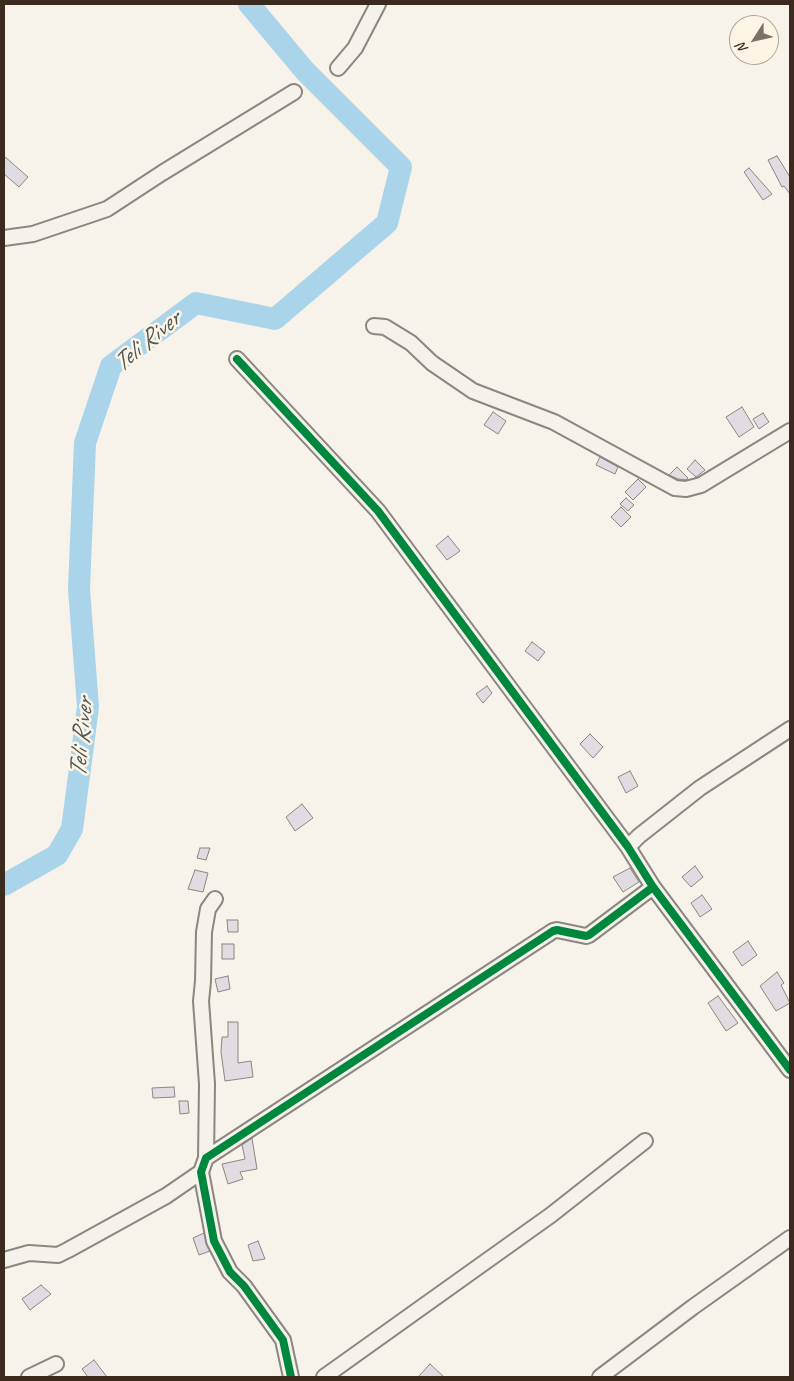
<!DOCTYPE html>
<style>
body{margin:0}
#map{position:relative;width:794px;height:1381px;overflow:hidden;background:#f7f3ea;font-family:Caveat,sans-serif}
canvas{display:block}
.frame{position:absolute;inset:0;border:5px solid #3b2a1e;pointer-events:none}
.north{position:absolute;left:729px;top:15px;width:50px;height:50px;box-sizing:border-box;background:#fcf5e5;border:1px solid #afa495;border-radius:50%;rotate:235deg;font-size:14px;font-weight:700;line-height:20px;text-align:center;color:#3b2a1e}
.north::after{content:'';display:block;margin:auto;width:18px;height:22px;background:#7d7065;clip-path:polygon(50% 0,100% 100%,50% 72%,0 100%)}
</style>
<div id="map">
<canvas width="794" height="1381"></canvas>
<div class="frame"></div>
<div class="north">N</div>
</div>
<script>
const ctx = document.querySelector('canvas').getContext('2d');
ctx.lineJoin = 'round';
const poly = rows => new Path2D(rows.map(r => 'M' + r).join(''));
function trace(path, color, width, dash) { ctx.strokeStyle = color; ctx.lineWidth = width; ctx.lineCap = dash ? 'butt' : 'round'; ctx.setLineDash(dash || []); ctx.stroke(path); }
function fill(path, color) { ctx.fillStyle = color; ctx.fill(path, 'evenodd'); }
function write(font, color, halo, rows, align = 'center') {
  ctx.font = font + ' Caveat,sans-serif'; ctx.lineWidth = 5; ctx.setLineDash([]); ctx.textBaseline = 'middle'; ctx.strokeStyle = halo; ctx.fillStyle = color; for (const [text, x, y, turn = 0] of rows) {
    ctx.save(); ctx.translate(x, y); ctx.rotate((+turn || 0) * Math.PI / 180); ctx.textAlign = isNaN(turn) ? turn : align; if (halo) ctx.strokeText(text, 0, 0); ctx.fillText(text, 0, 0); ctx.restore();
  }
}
const river = poly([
 [4,885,57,855,72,829,88,707,79,589,85,443,111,366,196,303,275,319,387,223,401,167,305,71,249,4]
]);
const building = poly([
 [4,156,28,177,19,187,4,174,4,156],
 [777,156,790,177,790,194,784,186,782,187,768,160,777,156],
 [749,168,772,194,763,200,744,172,749,168],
 [742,407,754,427,739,437,726,417,742,407],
 [493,412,506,421,498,434,484,425,493,412],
 [763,413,769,422,759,429,753,419,763,413],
 [600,457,618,467,615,474,596,465,600,457],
 [695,460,705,470,696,477,687,469,695,460],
 [677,467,688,478,686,480,678,479,669,475,677,467],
 [638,479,646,487,633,500,625,492,638,479],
 [626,498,634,505,628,511,620,504,626,498],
 [621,507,631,517,621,527,611,517,621,507],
 [448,536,460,551,447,560,436,546,448,536],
 [532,642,545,652,538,661,525,651,532,642],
 [487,686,492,693,483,703,476,694,487,686],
 [590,734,603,747,593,758,580,744,590,734],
 [630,771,638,786,626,793,618,777,630,771],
 [302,804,313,818,295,831,286,817,302,804],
 [200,848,210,848,206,860,197,858,200,848],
 [695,866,703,877,691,887,682,877,695,866],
 [630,868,639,882,623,892,613,877,630,868],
 [195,870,208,873,203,892,188,889,195,870],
 [702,895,712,909,700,917,691,903,702,895],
 [227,920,238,920,238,932,228,932,227,920],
 [748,941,757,955,742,966,733,952,748,941],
 [222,944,234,944,234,959,222,959,222,944],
 [777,972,784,983,781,985,790,1003,776,1011,760,986,777,972],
 [228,976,230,989,218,992,215,979,228,976],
 [718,996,738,1023,726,1031,708,1003,718,996],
 [228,1022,238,1022,238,1063,251,1061,253,1077,225,1081,221,1052,222,1037,228,1037,228,1022],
 [174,1087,175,1097,153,1098,152,1088,174,1087],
 [179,1101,188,1101,189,1113,180,1114,179,1101],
 [252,1138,257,1169,240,1172,243,1179,228,1184,222,1164,245,1159,242,1145,252,1138],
 [204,1233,210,1251,199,1255,193,1238,204,1233],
 [258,1241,265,1259,253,1261,248,1245,258,1241],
 [41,1285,51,1294,30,1310,22,1299,41,1285],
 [94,1360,107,1377,88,1377,82,1369,94,1360],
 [430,1364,444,1377,418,1377,430,1364]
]);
const minor = poly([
 [338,68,355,48,378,4],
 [4,238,33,234,107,209,162,173,294,92],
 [374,326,385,327,411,343,432,363,473,391,554,422,675,488,686,489,701,485,790,431],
 [237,359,378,511,628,847,653,887,790,1070],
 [628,847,639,836,700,788,790,729],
 [206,1158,207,1084,201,1001,203,981,204,932,208,909,215,899],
 [4,1260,29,1253,58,1255,68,1250,166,1196,201,1172],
 [29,1377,56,1364],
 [291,1377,283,1340,244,1286,230,1272,214,1241,201,1172,206,1158,553,931,557,930,586,936,589,935,653,887],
 [324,1377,551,1215,645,1141],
 [600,1377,693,1307,790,1238]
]);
const cycleway = poly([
 [237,359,378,511,628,847,653,887,790,1070],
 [291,1377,283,1340,244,1286,230,1272,214,1241,201,1172,206,1158,553,931,557,930,586,936,589,935,653,887]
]);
const waterNames = [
 ["Teli River",147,342,-40],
 ["Teli River",82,738,-85]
];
trace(river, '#aad4ea', 22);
fill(building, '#e1dce1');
trace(building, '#8b867f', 1);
trace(minor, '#8b867f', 18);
trace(minor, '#f5f2ec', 14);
trace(cycleway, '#00873e', 8);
write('italic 26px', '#52595b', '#fcf5e5', waterNames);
</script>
